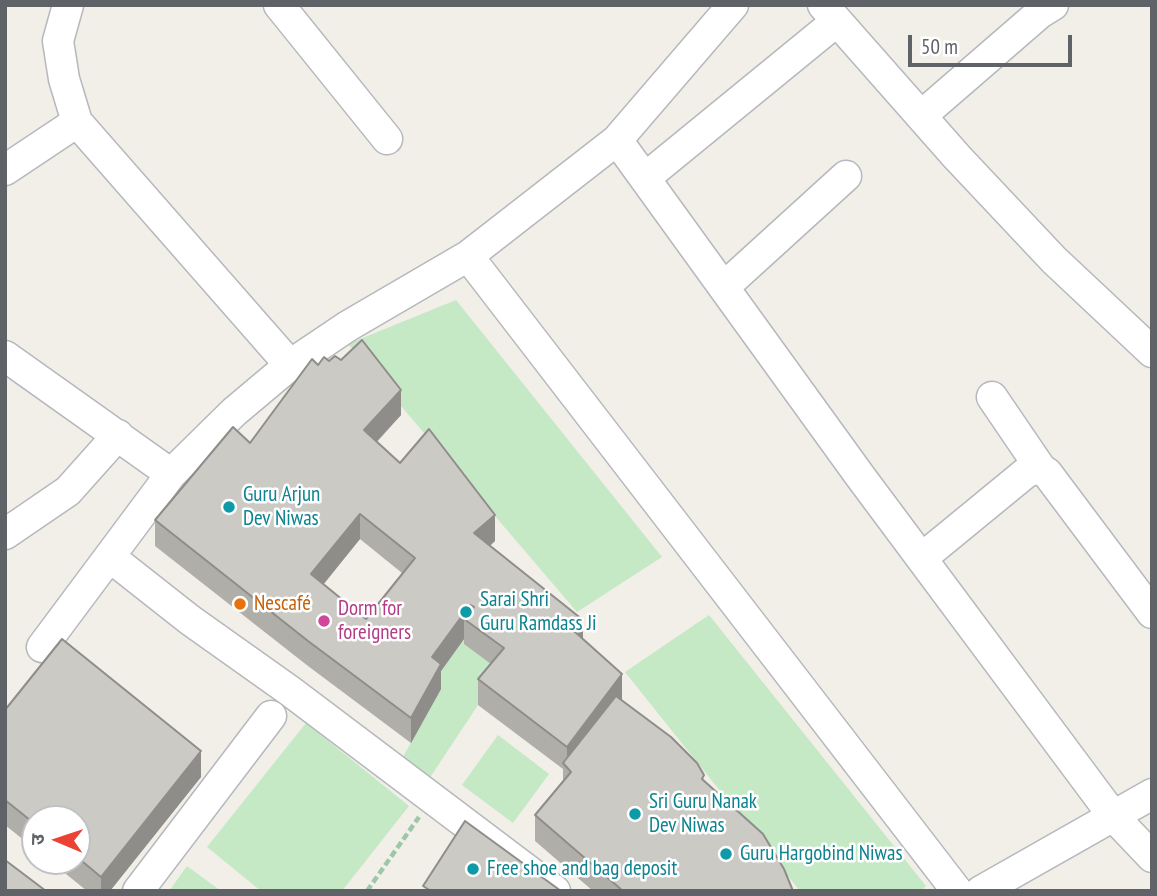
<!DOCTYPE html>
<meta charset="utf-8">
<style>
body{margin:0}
#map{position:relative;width:1157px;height:896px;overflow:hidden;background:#f1efe8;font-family:"PT Sans Narrow","Noto Sans Devanagari",sans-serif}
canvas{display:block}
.frame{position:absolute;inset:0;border:7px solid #5f6368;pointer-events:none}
.north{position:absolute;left:21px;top:805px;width:70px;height:70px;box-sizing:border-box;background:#fff;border:2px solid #bfc1c3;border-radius:50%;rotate:272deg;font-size:19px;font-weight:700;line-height:28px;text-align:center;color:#5f6368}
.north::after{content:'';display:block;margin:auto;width:24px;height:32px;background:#ea4335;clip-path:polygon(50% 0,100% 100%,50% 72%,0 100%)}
.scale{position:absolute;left:908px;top:35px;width:164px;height:32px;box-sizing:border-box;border:4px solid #5f6368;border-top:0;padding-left:9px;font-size:21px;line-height:24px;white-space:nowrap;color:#5f6368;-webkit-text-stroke:5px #fff;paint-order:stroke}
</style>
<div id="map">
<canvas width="1157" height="896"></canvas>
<div class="frame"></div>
<div class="north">उ</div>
<div class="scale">50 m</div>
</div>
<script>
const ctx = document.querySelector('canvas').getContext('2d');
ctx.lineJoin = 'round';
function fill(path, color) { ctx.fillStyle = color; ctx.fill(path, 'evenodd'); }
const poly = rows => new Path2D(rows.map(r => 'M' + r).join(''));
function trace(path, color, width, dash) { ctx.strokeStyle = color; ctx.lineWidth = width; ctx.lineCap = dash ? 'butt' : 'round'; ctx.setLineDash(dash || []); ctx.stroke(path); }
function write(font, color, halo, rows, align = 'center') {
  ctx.font = font + ' "PT Sans Narrow",sans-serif'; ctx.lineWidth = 5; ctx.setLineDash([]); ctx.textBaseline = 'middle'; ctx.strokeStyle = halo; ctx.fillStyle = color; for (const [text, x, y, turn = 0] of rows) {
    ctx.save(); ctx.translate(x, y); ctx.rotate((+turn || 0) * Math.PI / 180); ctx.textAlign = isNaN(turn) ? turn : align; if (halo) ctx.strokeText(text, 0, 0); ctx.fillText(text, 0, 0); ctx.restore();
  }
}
const green = poly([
 [456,300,662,557,577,612,348,344],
 [709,615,926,886,921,891,800,891,625,672],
 [470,630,504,673,478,705,425,785,398,766,440,690,432,682],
 [306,723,409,806,342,891,261,891,207,847],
 [498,735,549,774,513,823,462,785],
 [187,866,221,891,169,891]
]);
const path = poly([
 [367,891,419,817]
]);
const minor = poly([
 [68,5,58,41,64,79,77,122,290,365],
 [279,5,387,139],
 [733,5,617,140,468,256,957,891],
 [823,5,957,157,1054,260,1152,352],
 [921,116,1040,13,1053,5],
 [617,140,860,476,1114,817,1152,857],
 [5,170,77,122],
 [645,178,837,21],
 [724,287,846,176],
 [5,356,171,474,234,412,290,365,348,326,468,256],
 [992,397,1041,469],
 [5,534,68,491,118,435],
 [110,557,190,620,290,691,555,891],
 [922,558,1028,471,1041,469,1047,473,1152,613],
 [42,647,171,474],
 [138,891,271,716],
 [981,891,1152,794]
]);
const wall = poly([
 [329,361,401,415,377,442,400,463,495,541,490,546,583,639,622,700,704,781,793,891,593,891,535,841,535,815,563,782,563,769,478,705,478,679,491,664,464,644,464,639,441,671,441,689,411,743,308,666,155,546,155,520,250,443,318,365],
 [360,539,402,573,366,619,323,584],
 [5,710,201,777,110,891,87,891,50,861,77,861,77,819,35,819,35,849,5,825]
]);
const shadedWall = poly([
 [401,390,401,415,364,455,364,430],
 [360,514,360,539,311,600,311,574],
 [495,515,495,541,474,559,474,533],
 [470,605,470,623,464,619,464,639,441,671,441,689,411,743,411,718,432,657],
 [583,620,583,646,574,631],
 [622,674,622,700,567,768,567,747],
 [201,751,201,777,110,891,101,891,101,877]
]);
const building = poly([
 [362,340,401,390,364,430,400,463,429,429,495,515,474,533,583,620,574,631,622,674,567,747,478,679,504,648,464,619,474,607,470,605,432,657,441,664,411,718,308,641,155,520,233,427,250,443,312,359,318,365,324,357,329,361,335,356,341,360,362,340],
 [360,514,415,558,366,619,311,574,360,514],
 [62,639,201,751,101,877,77,857,77,819,35,819,35,824,5,800,5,710,62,639],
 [616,696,671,737,697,763,704,775,702,779,763,834,784,869,793,891,623,891,535,815,571,772,563,763,616,696],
 [465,821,561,891,431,891,423,886,465,821],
 [5,860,46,891,5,891,5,860]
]);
const markers = [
 [229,507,7,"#0f9aa8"],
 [240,604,7,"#e8710a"],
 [466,612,7,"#0f9aa8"],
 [324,621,7,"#d1479c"],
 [635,814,7,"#0f9aa8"],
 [726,854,7,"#0f9aa8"],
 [473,869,7,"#0f9aa8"]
];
const cultureNames = [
 ["Guru Arjun",243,495],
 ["Dev Niwas",243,519],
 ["Sarai Shri",480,600],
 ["Guru Ramdass Ji",480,624],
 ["Sri Guru Nanak",649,802],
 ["Dev Niwas",649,826],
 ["Guru Hargobind Niwas",740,854],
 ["Free shoe and bag deposit",487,869]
];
const foodNames = [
 ["Nescafé",254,604]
];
const hotelNames = [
 ["Dorm for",338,609],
 ["foreigners",338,633]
];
fill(green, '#c5e8c5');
trace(minor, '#b5b8bc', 33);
trace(path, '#9cc7a9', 4.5, [7, 3.5]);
trace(minor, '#fff', 30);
fill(wall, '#afaea9');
fill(shadedWall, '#8f8d8a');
fill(building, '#cccac5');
trace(building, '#8f8d8a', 2);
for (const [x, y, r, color] of markers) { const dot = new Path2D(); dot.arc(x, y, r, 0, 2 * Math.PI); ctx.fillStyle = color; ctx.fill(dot); trace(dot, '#fff', 2.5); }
write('21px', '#0d838f', '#fff', cultureNames, 'left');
write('21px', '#c56008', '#fff', foodNames, 'left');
write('21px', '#b23c85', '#fff', hotelNames, 'left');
</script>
